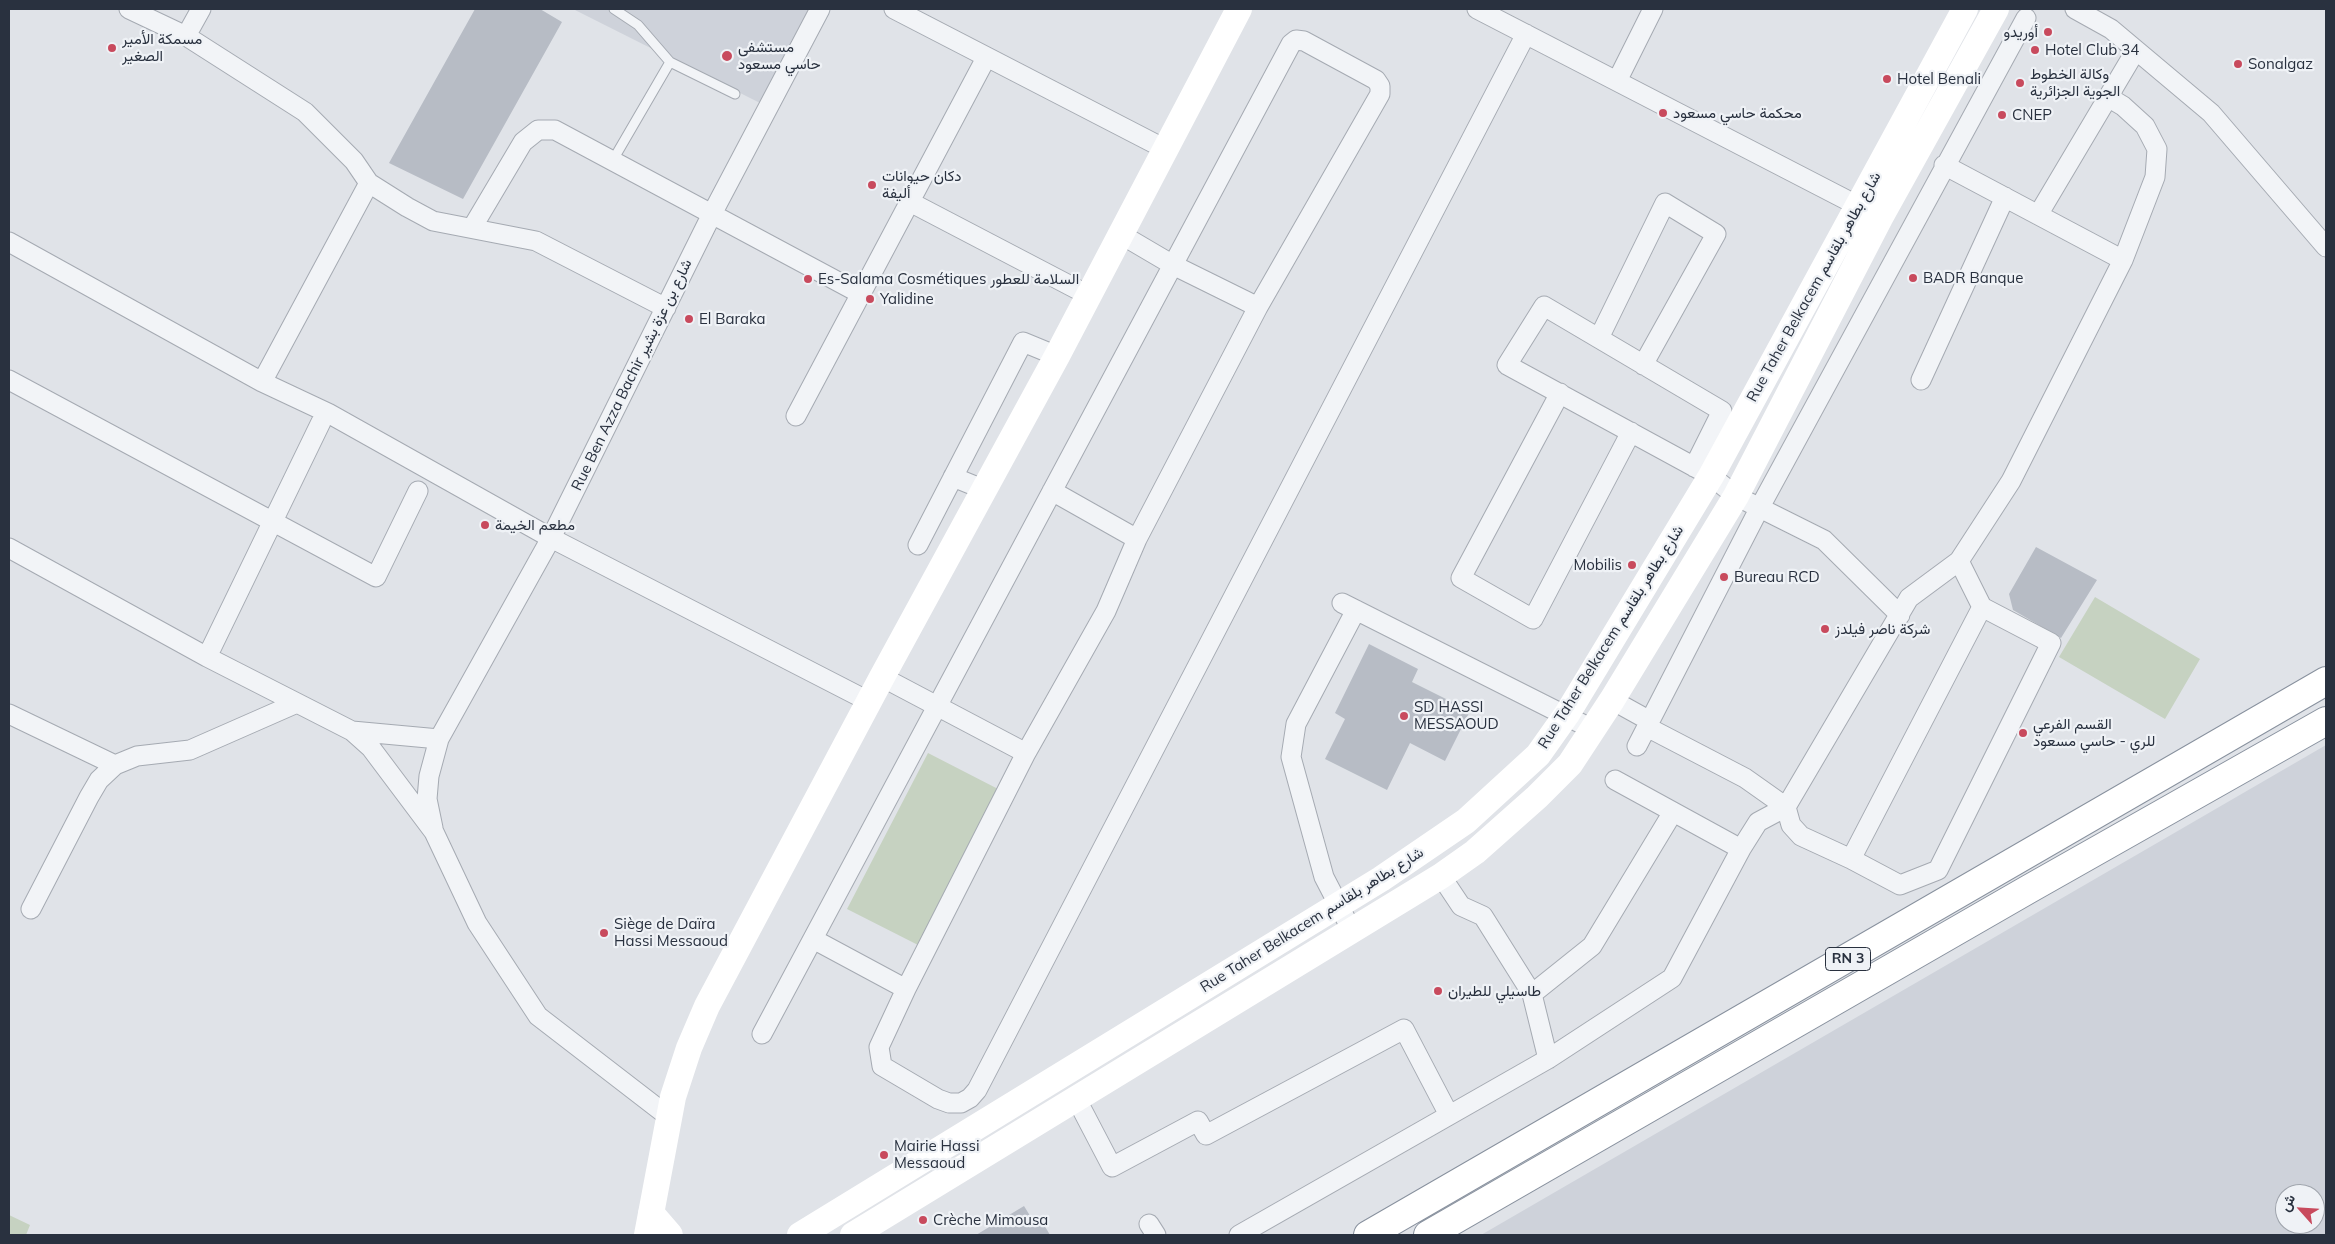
<!DOCTYPE html>
<meta charset="utf-8">
<style>
body{margin:0}
#map{position:relative;width:2335px;height:1244px;overflow:hidden;background:#e0e3e8;font-family:Mulish,Vazirmatn,sans-serif}
canvas{display:block}
.frame{position:absolute;inset:0;border:10px solid #29313f;pointer-events:none}
.north{position:absolute;left:2275px;top:1184px;width:50px;height:50px;box-sizing:border-box;background:#eff2f6;border:1px solid #a0a5ad;border-radius:50%;rotate:296deg;font-size:14px;font-weight:700;line-height:20px;text-align:center;color:#29313f}
.north::after{content:'';display:block;margin:auto;width:18px;height:22px;background:#c84a5d;clip-path:polygon(50% 0,100% 100%,50% 72%,0 100%)}
</style>
<div id="map">
<canvas width="2335" height="1244"></canvas>
<div class="frame"></div>
<div class="north">ش</div>
</div>
<script>
const ctx = document.querySelector('canvas').getContext('2d');
ctx.lineJoin = 'round';
function fill(path, color) { ctx.fillStyle = color; ctx.fill(path, 'evenodd'); }
const poly = rows => new Path2D(rows.map(r => 'M' + r).join(''));
function trace(path, color, width, dash) { ctx.strokeStyle = color; ctx.lineWidth = width; ctx.lineCap = dash ? 'butt' : 'round'; ctx.setLineDash(dash || []); ctx.stroke(path); }
function write(font, color, halo, rows, align = 'center') {
  ctx.font = font + ' Mulish,Vazirmatn,sans-serif'; ctx.lineWidth = 4.5; ctx.setLineDash([]); ctx.textBaseline = 'middle'; ctx.strokeStyle = halo; ctx.fillStyle = color; for (const [text, x, y, turn = 0] of rows) {
    ctx.save(); ctx.translate(x, y); ctx.rotate((+turn || 0) * Math.PI / 180); ctx.textAlign = isNaN(turn) ? turn : align; if (halo) ctx.strokeText(text, 0, 0); ctx.fillText(text, 0, 0); ctx.restore();
  }
}
const built = poly([
 [573,9,810,9,762,104],
 [2326,745,2326,1235,1481,1235],
 [2285,1194,2315,1194,2315,1224,2285,1224]
]);
const green = poly([
 [2095,597,2200,659,2165,719,2059,657],
 [928,753,1000,790,920,946,847,909],
 [9,1215,30,1225,26,1235,9,1235]
]);
const building = poly([
 [475,9,540,9,562,22,463,199,389,163],
 [2036,547,2097,580,2061,638,2013,610,2009,594],
 [1369,644,1418,669,1412,682,1470,711,1445,761,1410,743,1387,790,1325,759,1345,719,1335,713],
 [1024,1206,1037,1227,1043,1223,1050,1235,976,1235]
]);
const lane = poly([
 [614,9,638,25,670,62,735,94],
 [613,160,670,62]
]);
const street = poly([
 [129,9,186,36,305,112,354,161,369,183,407,207,433,221,536,241,666,308],
 [894,9,1167,150],
 [1477,9,1868,211],
 [2075,9,2111,29,2211,113,2326,247],
 [186,36,201,9],
 [1617,81,1653,9],
 [1944,165,2123,260],
 [910,202,1088,295],
 [2038,215,2136,50],
 [472,228,523,142,538,130,555,130,861,294],
 [1122,235,1173,265,1258,307],
 [9,242,262,382,328,413,551,538,870,702],
 [1599,338,1665,203,1716,234,1643,365],
 [9,380,376,577,418,491],
 [1921,380,2005,197],
 [262,382,369,183],
 [1560,393,1461,578,1533,619,1631,432],
 [796,416,986,58],
 [1694,467,1722,411,1544,306,1507,365,1711,476,1736,496,1824,540,1900,615],
 [953,477,985,490],
 [1052,491,1137,539],
 [918,545,1023,342,1057,356],
 [9,548,207,657,352,731,371,748,434,832,477,923,538,1016,669,1117],
 [1342,603,1594,730],
 [207,657,321,422],
 [882,677,1026,753],
 [1612,700,1650,721],
 [9,714,115,765],
 [1647,727,1745,778,1786,807,1791,825,1801,836,1851,859,1982,607],
 [352,731,439,739,551,538,713,212,820,9],
 [1637,746,1760,507,2026,18],
 [1615,780,1741,849],
 [433,828,427,799,429,776,439,739],
 [1851,859,1900,885,1938,870,2051,643,1982,607,1959,561],
 [1441,876,1461,906,1483,916,1532,994,1548,1059],
 [31,909,89,797,99,780,115,765,137,756,190,750,297,703],
 [1352,931,1324,877,1291,757,1296,724,1356,610],
 [813,939,906,989],
 [1532,994,1592,946,1673,812],
 [762,1034,1291,44,1296,40,1304,41,1376,80,1380,86,1380,94,1258,307,1137,539,1106,611,1026,753,906,989,879,1047,882,1066,938,1099,949,1103,961,1103,970,1098,977,1090,1526,34],
 [1077,1100,1112,1167,1198,1121,1206,1135,1404,1029,1449,1115],
 [1149,1224,1156,1235],
 [1239,1235,1548,1059,1672,978,1741,849,1758,822,1786,807,1909,598,1959,561,2011,481,2123,260,2155,177,2157,149,2145,126,2123,106,2108,97]
]);
const secondary = poly([
 [651,1213,670,1235],
 [647,1235,673,1097,689,1048,707,1006,882,677,1057,356,1239,9],
 [800,1235,1381,879,1466,821,1538,755,1567,714,1711,476,1965,9],
 [853,1235,1441,876,1475,852,1537,797,1570,764,1612,700,1736,496,1880,218,1996,9]
]);
const highway = poly([
 [1368,1235,2326,681],
 [1428,1235,2029,889,2326,721]
]);
const markers = [
 [2048,32,5,"#c84a5d"],
 [112,48,5,"#c84a5d"],
 [2035,50,5,"#c84a5d"],
 [727,56,6,"#c84a5d"],
 [2238,64,5,"#c84a5d"],
 [1887,79,5,"#c84a5d"],
 [2020,83,5,"#c84a5d"],
 [1663,113,5,"#c84a5d"],
 [2002,115,5,"#c84a5d"],
 [872,185,5,"#c84a5d"],
 [1913,278,5,"#c84a5d"],
 [808,279,5,"#c84a5d"],
 [870,299,5,"#c84a5d"],
 [689,319,5,"#c84a5d"],
 [485,525,5,"#c84a5d"],
 [1632,565,5,"#c84a5d"],
 [1724,577,5,"#c84a5d"],
 [1825,629,5,"#c84a5d"],
 [1404,716,5,"#c84a5d"],
 [2023,733,5,"#c84a5d"],
 [604,933,5,"#c84a5d"],
 [1438,991,5,"#c84a5d"],
 [884,1155,5,"#c84a5d"],
 [923,1220,5,"#c84a5d"]
];
const shields = [
 [1848,959,45]
];
const shieldNames = [
 ["RN 3",1848,959]
];
const poiNames = [
 ["أوريدو",2038,32,"right"],
 ["مسمكة الأمير",122,39],
 ["الصغير",122,56],
 ["مستشفى",738,47],
 ["حاسي مسعود",738,64],
 ["Hotel Club 34",2045,50],
 ["Sonalgaz",2248,64],
 ["وكالة الخطوط",2030,74],
 ["الجوية الجزائرية",2030,91],
 ["Hotel Benali",1897,79],
 ["محكمة حاسي مسعود",1673,113],
 ["CNEP",2012,115],
 ["دكان حيوانات",882,176],
 ["أليفة",882,193],
 ["BADR Banque",1923,278],
 ["Es-Salama Cosmétiques السلامة للعطور",818,279],
 ["Yalidine",880,299],
 ["El Baraka",699,319],
 ["مطعم الخيمة",495,525],
 ["Mobilis",1622,565,"right"],
 ["Bureau RCD",1734,577],
 ["شركة ناصر فيلدز",1835,629],
 ["SD HASSI",1414,707],
 ["MESSAOUD",1414,724],
 ["القسم الفرعي",2033,724],
 ["للري - حاسي مسعود",2033,741],
 ["Siège de Daïra",614,924],
 ["Hassi Messaoud",614,941],
 ["طاسيلي للطيران",1448,991],
 ["Mairie Hassi",894,1146],
 ["Messaoud",894,1163],
 ["Crèche Mimousa",933,1220]
];
const streetNames = [
 ["Rue Taher Belkacem شارع بطاهر بلقاسم",1814,287,-61],
 ["Rue Ben Azza Bachir شارع بن عزة بشير",632,375,-64],
 ["Rue Taher Belkacem شارع بطاهر بلقاسم",1611,637,-58],
 ["Rue Taher Belkacem شارع بطاهر بلقاسم",1312,920,-32]
];
fill(built, '#ced2da');
fill(green, '#c6d2c1');
fill(building, '#b7bcc5');
trace(lane, '#a5aab2', 11);
trace(street, '#a5aab2', 21);
trace(highway, '#88919e', 30);
trace(lane, '#f2f4f7', 9);
trace(street, '#f2f4f7', 19);
trace(secondary, '#fff', 26);
trace(highway, '#fff', 28);
for (const [x, y, r, color] of markers) { const dot = new Path2D(); dot.arc(x, y, r, 0, 2 * Math.PI); ctx.fillStyle = color; ctx.fill(dot); trace(dot, '#eff2f6', 2); }
for (const [x, y, w] of shields) { const box = new Path2D(); box.roundRect(x - w / 2, y - 11.5, w, 23, 4); ctx.fillStyle = '#eff2f6'; ctx.fill(box); trace(box, '#29313f', 1); }
write('bold 14px', '#29313f', null, shieldNames);
write('15px', '#29313f', '#eff2f6', poiNames, 'left');
write('15px', '#29313f', '#eff2f6', streetNames);
</script>
